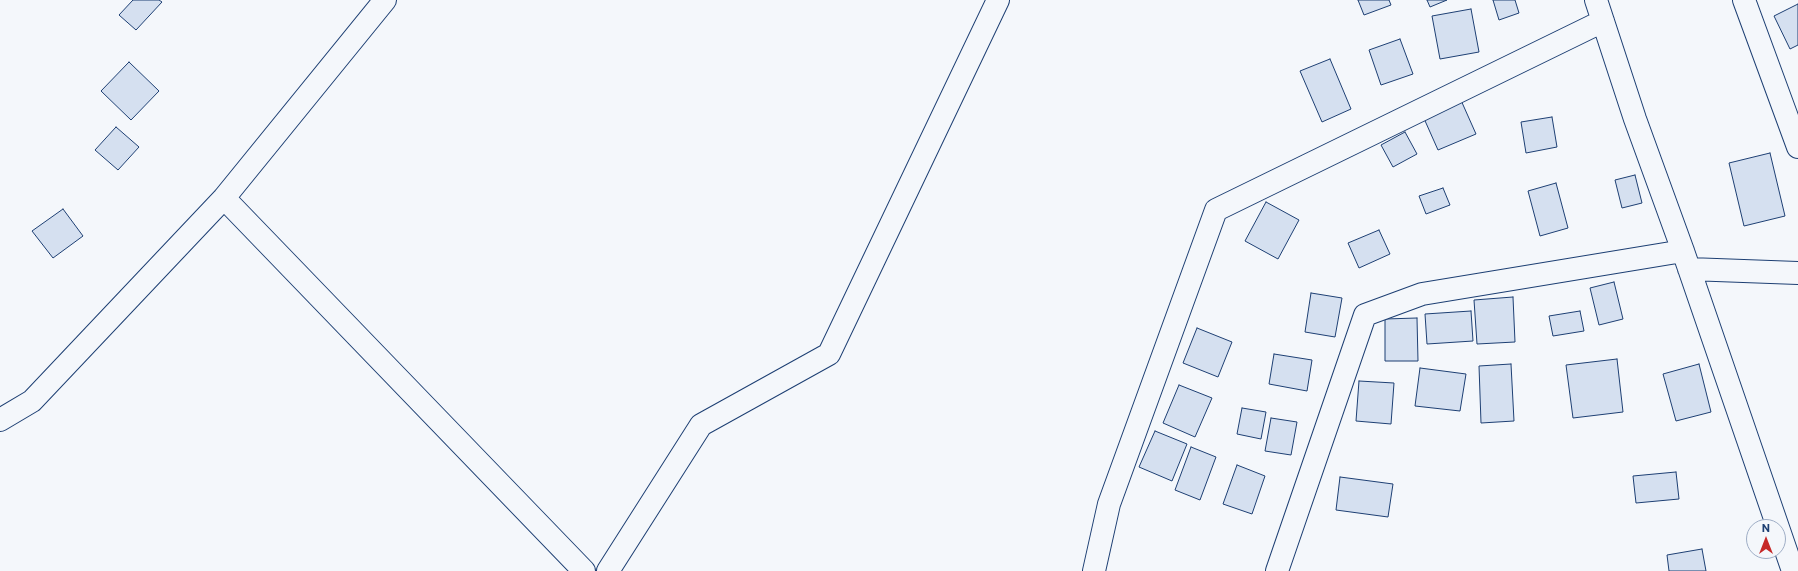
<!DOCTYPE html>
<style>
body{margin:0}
#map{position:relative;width:1798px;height:571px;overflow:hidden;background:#f4f7fb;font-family:Commissioner,sans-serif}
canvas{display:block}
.north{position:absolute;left:1746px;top:519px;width:40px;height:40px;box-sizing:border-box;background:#f4f7fb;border:1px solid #9eadc5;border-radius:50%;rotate:0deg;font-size:11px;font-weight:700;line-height:16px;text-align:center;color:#1d3f73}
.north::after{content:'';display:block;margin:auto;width:14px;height:18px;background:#c62828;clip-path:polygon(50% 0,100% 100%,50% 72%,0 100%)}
</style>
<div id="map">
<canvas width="1798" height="571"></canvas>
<div class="north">N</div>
</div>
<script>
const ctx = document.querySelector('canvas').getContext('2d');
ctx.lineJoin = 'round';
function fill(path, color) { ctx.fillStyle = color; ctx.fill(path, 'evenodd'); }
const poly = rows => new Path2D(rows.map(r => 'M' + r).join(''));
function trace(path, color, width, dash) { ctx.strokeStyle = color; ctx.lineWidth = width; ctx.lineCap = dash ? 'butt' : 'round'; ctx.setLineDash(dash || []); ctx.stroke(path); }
const building = poly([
 [133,0,159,0,162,2,136,30,119,15,133,0],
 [1358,0,1389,0,1391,5,1364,15,1358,0],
 [1427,0,1447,0,1430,7,1427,0],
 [1493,0,1515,0,1519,13,1499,20,1493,0],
 [1798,4,1798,45,1790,49,1774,16,1798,4],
 [1471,9,1479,52,1440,59,1432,16,1471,9],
 [1400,39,1413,74,1381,85,1369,50,1400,39],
 [1330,59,1351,109,1322,122,1300,71,1330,59],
 [129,62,159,91,131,120,101,91,129,62],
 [1460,98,1476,134,1438,150,1422,114,1460,98],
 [1552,117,1557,147,1526,153,1521,122,1552,117],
 [116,127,139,147,118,170,95,150,116,127],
 [1405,132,1417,154,1393,167,1381,145,1405,132],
 [1770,153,1785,216,1744,226,1729,163,1770,153],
 [1635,175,1642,203,1622,208,1615,180,1635,175],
 [1556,183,1568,228,1540,236,1528,191,1556,183],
 [1443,188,1450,205,1426,214,1419,196,1443,188],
 [1266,202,1299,220,1278,259,1245,241,1266,202],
 [63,209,83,236,53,258,32,231,63,209],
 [1379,230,1390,254,1359,268,1348,243,1379,230],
 [1614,282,1623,319,1599,325,1590,288,1614,282],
 [1311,293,1342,298,1335,337,1305,332,1311,293],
 [1513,297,1515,342,1477,344,1474,300,1513,297],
 [1471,311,1473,341,1427,344,1425,314,1471,311],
 [1580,311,1584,331,1553,336,1549,316,1580,311],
 [1417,318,1418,361,1385,361,1385,319,1417,318],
 [1197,328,1232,342,1218,377,1183,363,1197,328],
 [1274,354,1312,360,1307,391,1269,384,1274,354],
 [1617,359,1623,412,1573,418,1566,365,1617,359],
 [1511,364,1514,421,1481,423,1479,366,1511,364],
 [1699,364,1711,412,1676,421,1663,374,1699,364],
 [1420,368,1466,374,1460,411,1415,406,1420,368],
 [1359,381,1394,383,1391,424,1356,421,1359,381],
 [1179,385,1212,398,1195,437,1163,423,1179,385],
 [1242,408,1266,412,1261,439,1237,434,1242,408],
 [1271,418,1297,422,1291,455,1265,451,1271,418],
 [1155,431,1187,444,1172,481,1139,467,1155,431],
 [1191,447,1216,457,1200,500,1175,490,1191,447],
 [1237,465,1265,476,1252,514,1223,504,1237,465],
 [1676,472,1679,499,1636,503,1633,476,1676,472],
 [1340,477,1393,484,1388,517,1336,510,1340,477],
 [1702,549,1706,571,1669,571,1667,555,1702,549]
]);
const minor = poly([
 [1596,0,1635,119,1683,251,1793,571],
 [1744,0,1798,147],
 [224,198,584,571],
 [1689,269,1798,273],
 [0,420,32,401,224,198,385,0],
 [608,571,701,425,829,354,998,0],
 [1094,571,1109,504,1216,210,1603,21],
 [1277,571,1365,315,1422,294,1683,251]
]);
fill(building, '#d5e0f0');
trace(building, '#1d3f73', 1);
trace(minor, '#1d3f73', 24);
trace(minor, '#f4f7fb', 22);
</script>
